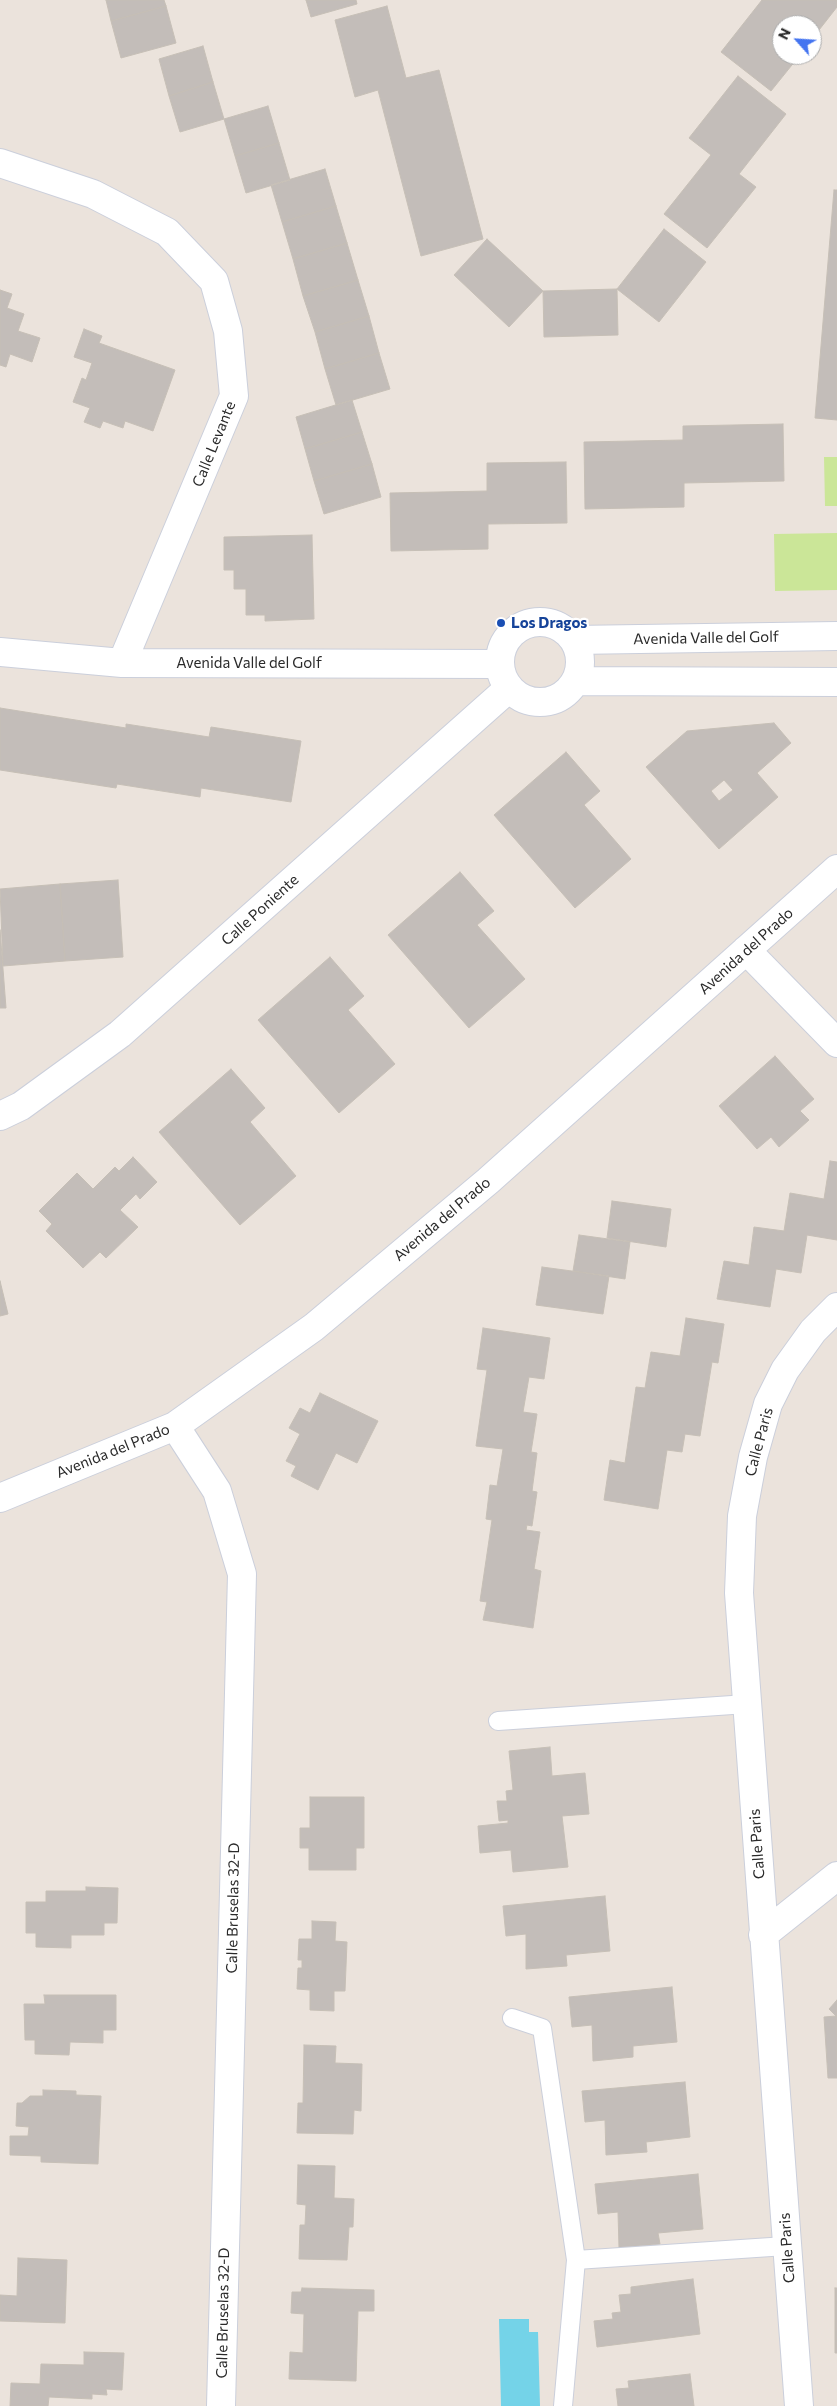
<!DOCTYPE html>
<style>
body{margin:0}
#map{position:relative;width:837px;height:2406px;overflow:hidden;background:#ebe3dc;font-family:Commissioner,sans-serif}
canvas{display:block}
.north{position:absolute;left:772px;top:15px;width:50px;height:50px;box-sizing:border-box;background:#fff;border:1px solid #aaa;border-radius:50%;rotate:296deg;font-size:14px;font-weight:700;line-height:20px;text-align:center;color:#2a2a2a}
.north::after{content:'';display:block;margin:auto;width:18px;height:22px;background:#4474f0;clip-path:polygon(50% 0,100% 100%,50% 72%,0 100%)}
</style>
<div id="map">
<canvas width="837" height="2406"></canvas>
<div class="north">N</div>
</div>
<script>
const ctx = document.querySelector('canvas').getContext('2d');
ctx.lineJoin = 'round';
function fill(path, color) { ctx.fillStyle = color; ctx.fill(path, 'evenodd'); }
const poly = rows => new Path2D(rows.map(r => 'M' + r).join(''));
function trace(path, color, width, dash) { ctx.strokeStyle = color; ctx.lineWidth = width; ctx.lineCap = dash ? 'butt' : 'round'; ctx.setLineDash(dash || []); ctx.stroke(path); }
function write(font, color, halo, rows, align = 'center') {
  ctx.font = font + ' Commissioner,sans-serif'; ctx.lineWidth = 4.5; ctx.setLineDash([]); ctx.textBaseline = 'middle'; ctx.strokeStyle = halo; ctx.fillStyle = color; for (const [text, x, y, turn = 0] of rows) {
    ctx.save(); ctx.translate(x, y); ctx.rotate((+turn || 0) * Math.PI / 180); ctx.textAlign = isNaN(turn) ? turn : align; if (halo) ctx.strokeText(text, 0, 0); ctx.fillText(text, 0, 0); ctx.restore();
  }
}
const pitch = poly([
 [824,457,837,457,837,506,825,506],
 [837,533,837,590,775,591,774,534]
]);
const water = poly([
 [499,2319,529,2319,529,2332,538,2332,540,2406,501,2406]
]);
const building = poly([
 [106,0,164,0,166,6,111,21,106,0],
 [306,0,356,0,357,4,311,17,306,0],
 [762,0,837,0,837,7,812,39,812,25,782,25,782,55,800,55,771,91,721,52,762,0],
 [166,6,176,43,121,58,111,21,166,6],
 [387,6,406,78,439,70,483,239,421,256,378,90,355,97,335,20,387,6],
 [203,46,213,82,169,96,159,59,203,46],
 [738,76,786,114,739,174,756,187,707,248,664,214,711,155,689,138,738,76],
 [213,82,224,119,180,132,169,96,213,82],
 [268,106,279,143,235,156,224,119,268,106],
 [279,143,290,180,246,193,235,156,279,143],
 [325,169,336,206,282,222,271,185,325,169],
 [834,190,837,190,837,420,815,418,834,190],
 [336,206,347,243,293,259,282,222,336,206],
 [664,229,706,262,659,322,617,289,664,229],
 [487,239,543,291,509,327,454,275,487,239],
 [347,243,358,280,303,296,293,259,347,243],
 [358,280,369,316,315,332,303,296,358,280],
 [617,289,618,335,544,337,543,291,617,289],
 [0,290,12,294,7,308,24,314,18,331,40,338,32,362,10,354,6,367,0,365,0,290],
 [369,316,379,353,325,369,315,332,369,316],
 [84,329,102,336,99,343,175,370,153,431,125,421,123,428,103,421,100,428,84,422,90,408,73,402,82,378,86,380,92,363,74,357,84,329],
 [379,353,390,389,336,405,325,369,379,353],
 [352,400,362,432,305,449,296,417,352,400],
 [783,424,784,481,684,483,684,507,585,509,584,442,683,440,683,426,783,424],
 [362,432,372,464,314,481,305,449,362,432],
 [566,462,567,523,488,524,488,549,391,551,390,493,487,491,487,463,566,462],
 [372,464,381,497,324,514,314,481,372,464],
 [312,535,314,619,265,621,265,615,246,615,246,589,234,589,234,570,224,570,224,537,312,535],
 [0,708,126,728,126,724,209,737,211,727,301,741,291,802,201,788,200,797,117,784,116,788,0,770,0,708],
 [774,723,791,743,757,773,778,797,719,849,646,767,687,731,774,723],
 [724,780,733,790,719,801,711,791,724,780],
 [566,752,600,791,584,805,631,859,575,908,494,815,566,752],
 [460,872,494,911,477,925,525,979,469,1028,388,935,460,872],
 [118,880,123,957,65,961,60,884,118,880],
 [60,884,65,961,3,966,0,889,60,884],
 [0,930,6,1008,0,1008,0,930],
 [330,957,364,996,348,1010,395,1064,339,1113,258,1020,330,957],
 [775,1056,814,1099,800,1111,809,1120,779,1147,771,1137,757,1149,719,1106,775,1056],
 [231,1069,265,1108,250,1122,296,1176,240,1225,159,1132,231,1069],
 [133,1157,157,1182,140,1199,136,1194,120,1210,138,1227,106,1258,100,1252,83,1268,46,1231,52,1224,39,1211,77,1173,93,1189,115,1167,119,1171,133,1157],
 [830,1161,837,1162,837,1240,807,1235,801,1273,776,1269,770,1307,717,1299,724,1261,749,1265,754,1227,784,1231,790,1193,824,1199,830,1161],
 [612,1201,671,1209,666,1247,607,1238,612,1201],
 [579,1235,630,1242,625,1279,573,1271,579,1235],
 [542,1267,609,1276,603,1314,536,1305,542,1267],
 [0,1281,8,1314,0,1316,0,1281],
 [686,1318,724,1324,718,1363,712,1362,700,1436,685,1434,682,1452,667,1450,658,1509,604,1500,610,1460,625,1463,636,1387,645,1388,651,1352,680,1356,686,1318],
 [483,1328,550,1338,544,1379,529,1377,523,1412,537,1414,531,1452,537,1453,532,1491,537,1492,532,1526,527,1525,526,1530,540,1532,534,1569,541,1571,533,1628,483,1620,487,1602,480,1601,492,1520,486,1519,490,1485,497,1486,503,1449,476,1446,487,1370,477,1369,483,1328],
 [320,1393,378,1421,357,1463,336,1453,318,1490,291,1476,296,1466,286,1461,300,1434,289,1428,300,1408,310,1413,320,1393],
 [550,1747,552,1776,585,1773,589,1814,562,1816,568,1867,513,1872,511,1850,480,1853,478,1826,508,1823,508,1820,499,1821,497,1801,507,1801,506,1791,513,1790,509,1751,550,1747],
 [310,1797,364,1797,364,1848,356,1848,356,1870,309,1870,309,1848,300,1848,300,1828,310,1828,310,1797],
 [86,1887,118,1888,117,1923,104,1923,104,1935,71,1935,71,1948,36,1947,36,1933,26,1933,26,1902,46,1902,46,1891,86,1891,86,1887],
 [605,1896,610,1951,566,1955,567,1966,526,1969,526,1934,506,1936,503,1906,605,1896],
 [312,1921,336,1922,335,1941,347,1942,345,1991,334,1991,334,2011,310,2010,310,1990,297,1989,298,1968,302,1968,302,1960,298,1960,299,1939,312,1939,312,1921],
 [672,1987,677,2042,633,2046,633,2057,593,2061,592,2025,572,2027,569,1997,672,1987],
 [44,1995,116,1995,116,2030,103,2030,103,2043,70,2042,69,2055,35,2054,35,2040,25,2040,24,2004,45,2004,44,1995],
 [837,2000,837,2078,828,2078,824,2017,836,2016,829,2009,837,2000],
 [304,2045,336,2046,335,2063,362,2064,361,2111,354,2110,353,2134,297,2133,298,2103,303,2103,304,2045],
 [685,2082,690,2137,646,2142,647,2152,606,2155,605,2120,585,2122,582,2091,685,2082],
 [43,2090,76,2091,76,2095,101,2096,98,2164,41,2162,41,2156,10,2155,10,2136,28,2136,29,2127,16,2126,17,2103,22,2103,30,2096,43,2096,43,2090],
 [298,2165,335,2166,334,2198,354,2199,353,2227,349,2227,347,2260,299,2259,300,2225,305,2225,306,2205,297,2204,298,2165],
 [698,2174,703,2229,658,2233,660,2244,619,2248,618,2212,598,2214,595,2184,698,2174],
 [18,2258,67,2260,65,2323,0,2321,0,2295,17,2296,18,2258],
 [693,2279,700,2334,597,2347,594,2321,613,2319,612,2313,621,2312,619,2295,631,2294,631,2287,693,2279],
 [302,2288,374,2290,374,2311,358,2311,356,2381,289,2379,290,2352,303,2353,304,2314,291,2313,292,2292,301,2292,302,2288],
 [835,2288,837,2288,837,2353,835,2353,835,2288],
 [84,2352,124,2353,122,2390,106,2389,107,2395,92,2394,92,2399,49,2397,48,2406,10,2406,11,2383,40,2384,41,2364,84,2365,84,2352],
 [690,2374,694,2406,618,2406,616,2389,629,2388,628,2381,690,2374]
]);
const service = poly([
 [498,1721,747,1704],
 [512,2018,542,2028,576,2260,563,2406],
 [576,2260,786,2246]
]);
const minor = poly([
 [0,163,93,194,167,232,214,281,228,331,234,396,122,663],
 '500 662a40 40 0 1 1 80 0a40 40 0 1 1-80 0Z',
 [574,640,837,636],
 [0,652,122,663,499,664],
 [576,681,837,682],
 [746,950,837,1043],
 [0,1116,21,1106,120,1034,508,689],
 [175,1426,217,1491,242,1574,221,2406],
 [0,1498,175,1426,314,1327,488,1181,837,869],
 [763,1935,837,1876],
 [799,2406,739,1593,742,1516,753,1457,768,1404,785,1370,813,1331,837,1307]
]);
const markers = [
 [501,623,5,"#1a4fb4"]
];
const streetNames = [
 ["Calle Levante",214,444,-68],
 ["Avenida Valle del Golf",706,638,-1],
 ["Avenida Valle del Golf",249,663],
 ["Calle Poniente",260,910,-42],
 ["Avenida del Prado",746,951,-42],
 ["Avenida del Prado",442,1219,-40],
 ["Calle Paris",759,1442,-75],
 ["Avenida del Prado",113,1451,-22],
 ["Calle Paris",757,1844,-94],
 ["Calle Bruselas 32-D",233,1908,-89],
 ["Calle Paris",787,2248,-94],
 ["Calle Bruselas 32-D",223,2313,-89]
];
const transitNames = [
 ["Los Dragos",511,623]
];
fill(pitch, '#cbe698');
fill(water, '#74d3e8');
fill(building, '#c3bdb9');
trace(building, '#c6bfb6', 1);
trace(service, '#cbcfdb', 20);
trace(minor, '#cbcfdb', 30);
trace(service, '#fff', 18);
trace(minor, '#fff', 28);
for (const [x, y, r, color] of markers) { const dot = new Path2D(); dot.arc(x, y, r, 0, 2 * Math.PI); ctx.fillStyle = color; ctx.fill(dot); trace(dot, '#fff', 2); }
write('15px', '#2a2a2a', '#fff', streetNames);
write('bold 15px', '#164399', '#fff', transitNames, 'left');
</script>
